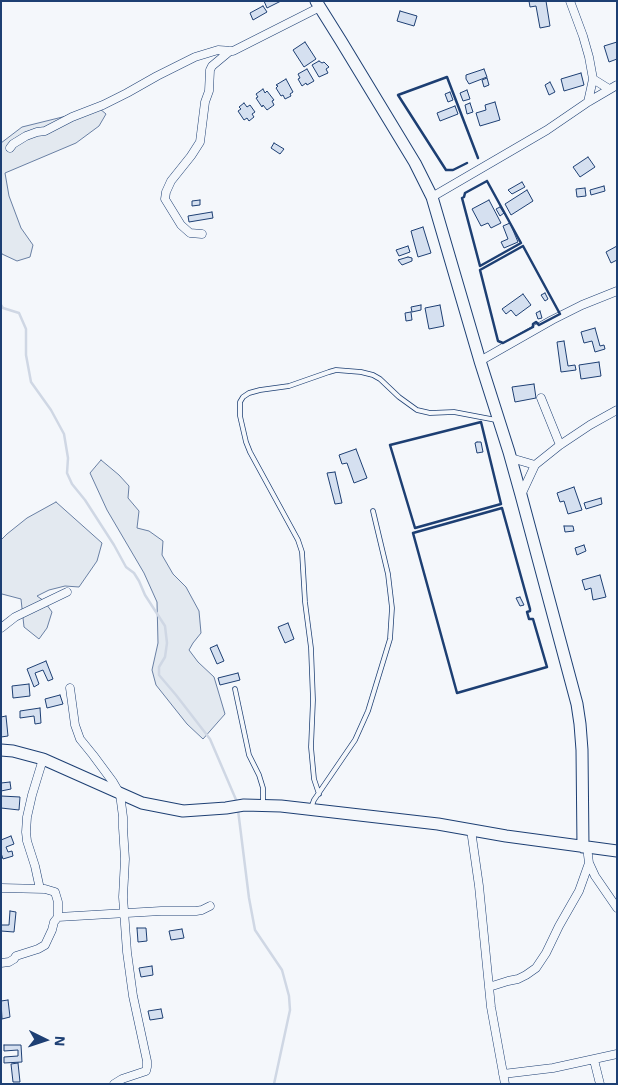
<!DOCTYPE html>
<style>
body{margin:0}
#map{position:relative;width:618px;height:1085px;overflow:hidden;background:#f4f7fb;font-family:"Exo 2",sans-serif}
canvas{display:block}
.frame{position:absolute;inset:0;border:2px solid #1d3f73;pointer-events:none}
.north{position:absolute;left:20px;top:1015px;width:50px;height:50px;-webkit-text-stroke:4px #f4f7fb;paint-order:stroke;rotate:94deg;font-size:14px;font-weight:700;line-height:20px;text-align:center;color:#1d3f73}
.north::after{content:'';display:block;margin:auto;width:18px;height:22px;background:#1d3f73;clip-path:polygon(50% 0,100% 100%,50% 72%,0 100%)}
</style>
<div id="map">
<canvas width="618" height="1085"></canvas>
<div class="frame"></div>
<div class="north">N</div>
</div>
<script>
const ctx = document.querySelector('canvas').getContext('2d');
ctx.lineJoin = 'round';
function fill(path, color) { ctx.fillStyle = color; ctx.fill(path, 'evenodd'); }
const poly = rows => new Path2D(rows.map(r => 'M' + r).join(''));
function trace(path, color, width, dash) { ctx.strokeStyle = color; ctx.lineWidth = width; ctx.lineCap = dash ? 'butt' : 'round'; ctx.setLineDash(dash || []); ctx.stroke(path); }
const green = poly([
 [99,108,106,114,99,126,76,143,5,173,9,196,21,228,33,245,30,257,17,261,2,254,1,252,1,143,22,127,99,108],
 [101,460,119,475,129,486,128,498,139,511,137,528,149,531,163,541,162,555,173,574,186,587,199,611,201,633,193,643,189,650,198,662,214,677,225,714,203,739,187,724,156,685,152,670,158,643,157,602,144,573,107,510,90,473,101,460],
 [56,502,102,543,97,561,79,587,65,586,49,590,37,596,44,601,52,612,47,628,39,639,24,627,21,599,2,594,1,593,1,540,7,534,27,518,56,502]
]);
const stream = poly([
 [1,305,3,308,19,313,26,329,26,355,31,382,51,410,64,434,68,458,67,473,72,484,85,500,114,545,126,567,134,573,139,581,145,595,165,626,167,643,165,657,159,667,159,675,176,695,210,739,237,802],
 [238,810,249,898,255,930,282,970,289,996,290,1010,274,1084]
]);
const building = poly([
 [264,1,281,1,267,8,264,1],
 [529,1,546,1,550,26,540,28,536,6,530,7,529,1],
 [263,6,267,12,253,20,250,13,263,6],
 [400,11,417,16,414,26,397,21,400,11],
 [305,42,316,59,304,67,293,50,305,42],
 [617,42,617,59,609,62,604,46,617,42],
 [319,61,322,63,324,62,329,67,326,69,328,73,319,77,312,65,319,61],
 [307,69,314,81,307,85,306,83,302,86,298,79,300,78,298,74,307,69],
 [484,69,487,77,469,84,466,79,466,75,484,69],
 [581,73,584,85,564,91,561,79,581,73],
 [487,78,489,85,484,87,482,80,487,78],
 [286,79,293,92,290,94,291,96,285,99,283,95,281,96,276,88,278,86,276,85,286,79],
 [550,82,555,92,549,95,545,85,550,82],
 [263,89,265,93,267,91,274,100,272,101,274,105,267,110,263,105,262,107,256,98,258,97,256,94,263,89],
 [467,90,470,99,463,101,460,93,467,90],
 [450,92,453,100,448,102,445,94,450,92],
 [495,102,500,120,480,126,476,113,486,110,485,105,495,102],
 [244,103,247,107,250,105,255,112,252,114,254,117,249,121,247,118,244,120,238,111,241,109,239,107,244,103],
 [470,103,473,112,467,114,465,105,470,103],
 [455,106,458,114,440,121,437,113,455,106],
 [274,143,284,149,280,154,271,148,274,143],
 [588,157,595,167,580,177,573,167,588,157],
 [522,182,525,187,512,194,508,190,522,182],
 [604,186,605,191,591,195,590,190,604,186],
 [585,188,586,196,577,197,576,189,585,188],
 [527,190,533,201,511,215,505,204,527,190],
 [200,200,200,205,192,206,192,201,200,200],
 [489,200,501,223,491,228,488,223,481,226,472,209,489,200],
 [500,207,504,213,500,216,496,209,500,207],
 [212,212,213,218,189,222,188,216,212,212],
 [510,223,518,242,504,248,501,242,508,239,503,226,510,223],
 [423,227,431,253,418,257,411,231,423,227],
 [408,246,410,252,399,256,396,250,408,246],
 [617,246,617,260,611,263,606,252,617,246],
 [408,257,412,258,412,261,402,265,398,260,408,257],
 [545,293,548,299,545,301,541,295,545,293],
 [523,294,531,305,516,316,511,310,506,314,502,309,523,294],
 [421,305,421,310,412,312,411,307,421,305],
 [440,305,444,326,429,329,425,308,440,305],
 [540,311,542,318,538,319,536,313,540,311],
 [411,312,412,320,406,321,405,313,411,312],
 [595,328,600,346,604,345,605,349,595,352,592,341,584,343,581,332,595,328],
 [564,341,568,366,575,365,576,370,561,372,557,342,564,341],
 [599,362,601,376,581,379,579,365,599,362],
 [534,384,536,398,515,402,512,387,534,384],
 [477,442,481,442,483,452,477,453,475,443,477,442],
 [356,449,367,478,354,483,347,463,342,464,339,455,356,449],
 [335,472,342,503,335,504,327,473,335,472],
 [574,487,582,510,568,514,564,501,560,502,557,493,574,487],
 [601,498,602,504,586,509,584,503,601,498],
 [564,526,573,526,574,531,565,532,564,526],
 [584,545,586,551,577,555,575,548,584,545],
 [600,575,606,597,593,600,591,588,585,590,582,580,600,575],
 [520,597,524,605,520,606,516,598,520,597],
 [288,623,294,639,285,643,278,627,288,623],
 [217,645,224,661,217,664,210,648,217,645],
 [46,661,53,679,48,681,43,670,35,673,39,684,34,687,27,669,46,661],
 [238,673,240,680,220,685,218,678,238,673],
 [29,684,30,696,13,698,12,686,29,684],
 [60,695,63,704,47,708,45,699,60,695],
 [40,708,41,723,35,724,34,716,20,718,20,711,40,708],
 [6,716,8,736,1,737,1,717,6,716],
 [10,782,11,789,1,791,1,783,10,782],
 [1,796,20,797,19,810,1,808,1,796],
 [11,836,14,844,6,847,8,852,12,851,13,856,3,859,1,853,1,840,11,836],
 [10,911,16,912,14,932,1,931,1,925,9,925,10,911],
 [137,928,146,928,147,941,138,942,137,928],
 [182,929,184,938,171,940,169,931,182,929],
 [152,966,153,975,141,977,139,968,152,966],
 [8,1000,10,1017,2,1019,1,1001,8,1000],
 [161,1009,163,1018,150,1020,148,1011,161,1009],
 [4,1045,21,1045,22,1062,4,1063,4,1057,18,1056,18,1050,4,1051,4,1045],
 [18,1063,20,1082,13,1082,11,1064,18,1063]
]);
const lane = poly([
 [235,689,249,755,259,775,263,788,263,803],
 [319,794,314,779,311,747,313,700,311,648,305,602,302,552,298,540,250,452,246,442,240,416,240,402,243,397,249,393,260,390,289,386,329,372,336,370,361,372,373,375,380,379,399,397,417,410,430,413,454,412,496,420],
 [311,808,314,800,355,740,368,711,390,639,392,608,388,574,373,511]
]);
const street = poly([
 [570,1,583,36,589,57,593,79,588,102],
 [593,79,609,89],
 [10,148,13,144,26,136,37,132,45,131,72,117,103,105,127,93,157,76,195,57,218,50,233,51,320,7],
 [432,197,547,130,588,102,617,85],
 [202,234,190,233,181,225,165,199,166,192,171,181,191,156,200,142,205,102,209,91,210,70,212,66,230,51],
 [480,361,552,320,582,305,617,291],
 [541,398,560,445],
 [511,458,535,465],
 [521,495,535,465,560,445,590,425,617,410],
 [1,628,15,617,67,592],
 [70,688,75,725,80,739,93,755,113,782,120,794,123,817,123,828,125,859,123,897,127,952,133,996,147,1061,147,1067,146,1071,122,1079,114,1084],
 [471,830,479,886,491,1007,505,1084],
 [587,847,589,863,595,876,617,908],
 [1,888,45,889,55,892,58,902,58,917],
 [40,889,35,866,27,841,26,832,27,817,32,795,43,759],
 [1,963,9,962,14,959,16,956,38,949,45,945,52,930,54,922,58,917,161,911,196,911,202,910,210,906],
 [489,987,508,981,518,979,526,975,536,968,546,953,559,926,579,891,589,863],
 [594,1060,600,1084],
 [503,1074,553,1068,617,1054]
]);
const secondary = poly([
 [316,1,341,41,415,163,432,197,480,361,509,452,521,495,577,704,580,724,582,750,583,847],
 [1,750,13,751,43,759,142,803,183,811,226,808,244,805,281,806,438,824,506,836,617,851]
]);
const wall = poly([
 [467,163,453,170,446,170,398,95,447,77,478,158],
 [487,181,521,243,480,266,462,198,464,197,465,193,487,181],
 [523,246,560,314,539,325,536,322,533,324,533,327,503,343,498,341,480,270,523,246],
 [481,422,501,504,415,528,390,445,481,422],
 [502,508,530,609,530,611,527,612,529,619,533,619,547,667,457,693,413,533,502,508]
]);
fill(green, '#e3e9f0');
trace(green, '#687fa3', 1);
trace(stream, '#cfd7e4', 2.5);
fill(building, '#d5e0f0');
trace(building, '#1d3f73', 1);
trace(lane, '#1d3f73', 5.5);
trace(street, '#1d3f73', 9);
trace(secondary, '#1d3f73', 13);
trace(lane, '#f4f7fb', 4);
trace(street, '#f4f7fb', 8);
trace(secondary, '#f4f7fb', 11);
trace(wall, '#1d3f73', 2.5);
</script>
